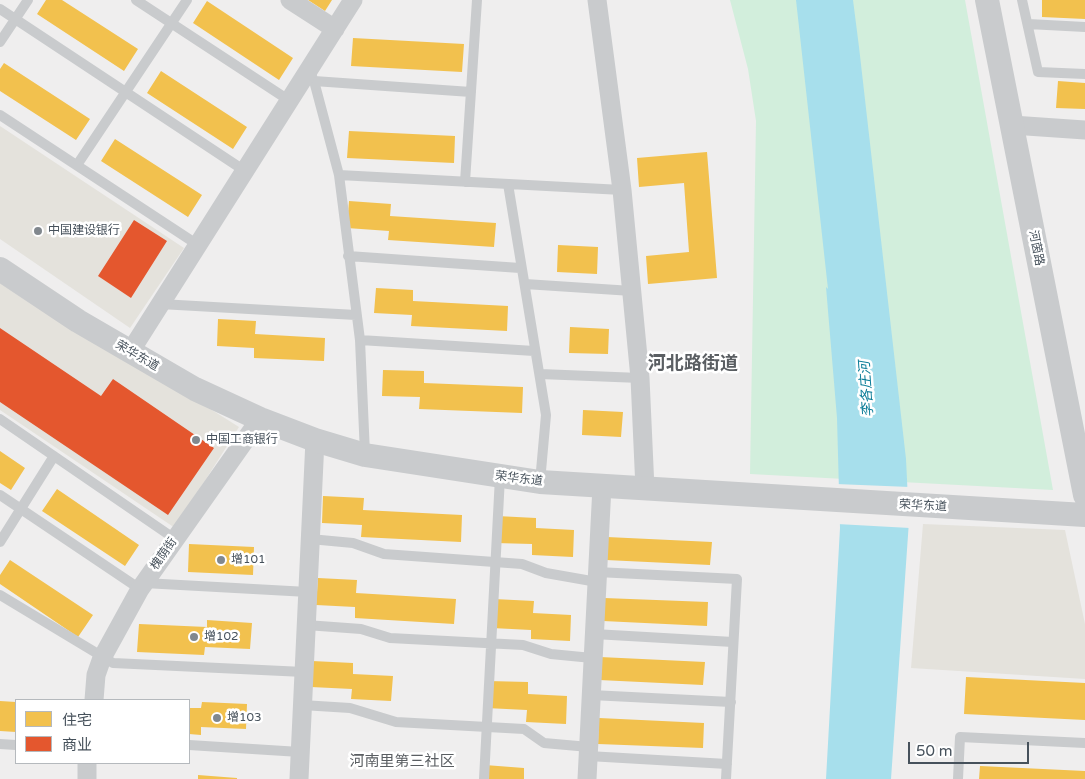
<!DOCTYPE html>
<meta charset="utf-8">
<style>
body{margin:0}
#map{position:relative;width:1085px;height:779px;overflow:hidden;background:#efeeee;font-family:"Varela Round","Noto Sans SC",sans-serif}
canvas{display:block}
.legend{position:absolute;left:15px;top:699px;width:175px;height:65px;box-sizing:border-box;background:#fff;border:1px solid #b5b9bd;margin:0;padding:6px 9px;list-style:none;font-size:15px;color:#46515b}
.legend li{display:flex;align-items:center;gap:10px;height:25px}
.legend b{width:25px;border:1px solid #b5b9bd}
.scale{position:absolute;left:908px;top:742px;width:121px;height:22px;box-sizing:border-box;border:2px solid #46515b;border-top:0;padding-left:6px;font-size:15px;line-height:18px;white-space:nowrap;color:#46515b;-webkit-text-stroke:4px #fff;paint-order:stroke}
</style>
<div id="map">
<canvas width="1085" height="779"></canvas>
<ul class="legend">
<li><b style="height:14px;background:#f2c14e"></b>住宅</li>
<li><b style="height:14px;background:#e4572e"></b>商业</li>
</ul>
<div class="scale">50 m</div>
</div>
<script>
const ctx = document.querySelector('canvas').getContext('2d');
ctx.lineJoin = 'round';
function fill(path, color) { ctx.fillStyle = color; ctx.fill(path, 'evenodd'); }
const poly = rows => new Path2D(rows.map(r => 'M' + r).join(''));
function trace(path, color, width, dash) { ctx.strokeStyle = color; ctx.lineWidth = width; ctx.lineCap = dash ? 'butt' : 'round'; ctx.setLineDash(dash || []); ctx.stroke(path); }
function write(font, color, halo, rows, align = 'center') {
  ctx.font = font + ' "Varela Round","Noto Sans SC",sans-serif'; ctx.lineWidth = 5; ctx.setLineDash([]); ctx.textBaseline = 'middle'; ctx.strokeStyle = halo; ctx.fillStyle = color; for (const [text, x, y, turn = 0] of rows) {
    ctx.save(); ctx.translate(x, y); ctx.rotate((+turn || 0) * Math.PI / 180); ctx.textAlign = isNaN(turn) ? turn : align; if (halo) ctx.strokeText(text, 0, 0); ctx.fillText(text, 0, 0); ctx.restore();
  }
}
const commercial = poly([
 [0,126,184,248,130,328,0,239],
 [0,277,239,427,175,528,0,410],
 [923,524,1065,530,1085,624,1085,679,911,668]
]);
const green = poly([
 [730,0,965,0,1053,490,750,474,756,121,748,69]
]);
const water = poly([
 [796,0,853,0,859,47,906,459,909,521,891,779,826,779,840,528,837,418,826,287,828,289]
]);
const pier = poly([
 [836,484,910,487,910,528,837,524]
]);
const homes = poly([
 [46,0,62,0,138,49,124,71,37,14],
 [308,0,332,0,325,11],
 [1042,0,1085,0,1085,19,1042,17],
 [207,1,293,58,279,80,193,23],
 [353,38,464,44,462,72,351,66],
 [4,63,90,119,76,140,0,91,0,69],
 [161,71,247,127,233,149,147,93],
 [1058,81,1085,83,1085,109,1056,108],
 [349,131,455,136,454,163,347,158],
 [115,139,202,195,188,217,101,161],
 [707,152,717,278,648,284,646,256,689,252,684,183,639,187,637,158],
 [349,201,391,204,390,216,496,223,494,247,388,240,389,231,347,228],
 [558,245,598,247,597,274,557,272],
 [376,288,413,290,413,301,508,306,507,331,411,326,412,315,374,313],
 [218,319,256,321,255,334,325,338,324,361,254,358,254,348,217,346],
 [570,327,609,329,608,354,569,353],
 [383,370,424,371,424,383,523,387,522,413,419,409,420,397,382,396],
 [583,410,623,412,621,437,582,435],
 [0,451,25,468,11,490,0,483],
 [57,489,139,545,125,566,42,511],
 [323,496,364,498,363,510,462,515,461,542,361,537,362,525,322,523],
 [497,516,536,518,536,528,574,530,573,557,532,555,532,544,495,543],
 [607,537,712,542,710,565,606,560],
 [189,544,254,547,253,575,188,572],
 [10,560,93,615,78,637,0,584,0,575],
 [318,578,357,580,356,593,456,599,454,624,355,618,355,607,316,605],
 [604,598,708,602,707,626,603,621],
 [494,599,534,601,533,613,571,615,570,641,531,639,531,630,492,628],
 [207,620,252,623,250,649,205,647,204,655,137,652,139,624,207,627],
 [600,657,705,662,703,685,599,680],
 [312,661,353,663,353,674,393,676,391,701,351,699,352,689,311,687],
 [966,677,1085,683,1085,720,964,714],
 [488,681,528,682,528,694,567,696,566,724,526,722,527,710,486,708],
 [0,701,16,702,16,732,0,731],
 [202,702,247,704,246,729,201,727,201,735,189,734,189,708,201,708],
 [599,718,704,723,703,748,598,744],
 [485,765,524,768,524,779,484,779],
 [980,766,1085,771,1085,779,979,779],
 [198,775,237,778,237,779,198,779]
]);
const shops = poly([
 [134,220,167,241,131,298,98,276],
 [0,328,101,396,113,379,214,448,168,515,0,402]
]);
const service = poly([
 [136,0,290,101],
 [1022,0,1038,72,1085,74],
 [0,9,245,171],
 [1028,24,1085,27],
 [0,42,28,0],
 [309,70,314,81,339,175,360,340,365,454],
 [314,81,471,92],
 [0,115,198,245],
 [77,165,187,0],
 [339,175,622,190],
 [465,182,477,0],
 [508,184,546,415,540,482],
 [348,256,520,268],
 [525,284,632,291],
 [160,304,356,315],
 [360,340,534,351],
 [540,374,640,378],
 [0,419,175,539],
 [0,495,140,589],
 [310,539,353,543,384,554,522,564,546,573,597,582],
 [0,542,54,456],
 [597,572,737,579,726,779],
 [144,583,308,592],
 [0,595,113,663,304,672],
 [306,625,361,629,390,638,523,645,551,654,592,658],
 [594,634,733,642],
 [591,695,731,702],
 [302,705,350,708,396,722,524,729,544,743,589,747],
 [0,744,16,745],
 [189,745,300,752],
 [588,756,727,764],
 [484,779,500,477],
 [958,779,960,737,1085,743]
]);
const minor = poly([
 [290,0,335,29],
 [597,0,622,190,640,378,645,489],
 [1012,125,1085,130],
 [130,352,353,0],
 [94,700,96,675,102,658,140,589,260,419],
 [87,779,87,763],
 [299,779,315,440],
 [587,779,602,486]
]);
const tertiary = poly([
 [987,0,1085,495],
 [0,269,78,321,195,389,260,419,315,440,365,455,540,482,1085,515]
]);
const markers = [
 [38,231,5,"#81888e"],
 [196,440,5,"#81888e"],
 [221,560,5,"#81888e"],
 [194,637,5,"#81888e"],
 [217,718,5,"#81888e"]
];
const poiNames = [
 ["中国建设银行",48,231],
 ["中国工商银行",206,440],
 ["增101",231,560],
 ["增102",204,637],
 ["增103",227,718]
];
const streetNames = [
 ["河茵路",1036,248,79],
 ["荣华东道",137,356,30],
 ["荣华东道",519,479,7],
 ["荣华东道",923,506,3],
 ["槐荫街",164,554,-55]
];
const waterNames = [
 ["李各庄河",867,389,-94]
];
const quarterNames = [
 ["河南里第三社区",402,762]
];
const districtNames = [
 ["河北路街道",693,364]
];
fill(commercial, '#e4e2dc');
fill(green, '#d2eedc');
fill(water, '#a7dfec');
fill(pier, '#efeeee');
fill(homes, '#f2c14e');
fill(shops, '#e4572e');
trace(service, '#c9cbcd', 10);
trace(minor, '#c9cbcd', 19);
trace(tertiary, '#c9cbcd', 24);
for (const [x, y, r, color] of markers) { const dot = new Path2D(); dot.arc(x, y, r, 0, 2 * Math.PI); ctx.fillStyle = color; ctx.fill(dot); trace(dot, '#fff', 2); }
write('12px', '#46515b', '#fff', poiNames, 'left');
write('12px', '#46515b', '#fff', streetNames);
write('italic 14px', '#0c7d98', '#fff', waterNames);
write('15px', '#5a5e62', '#fff', quarterNames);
write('bold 18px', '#5a5e62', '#fff', districtNames);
</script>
